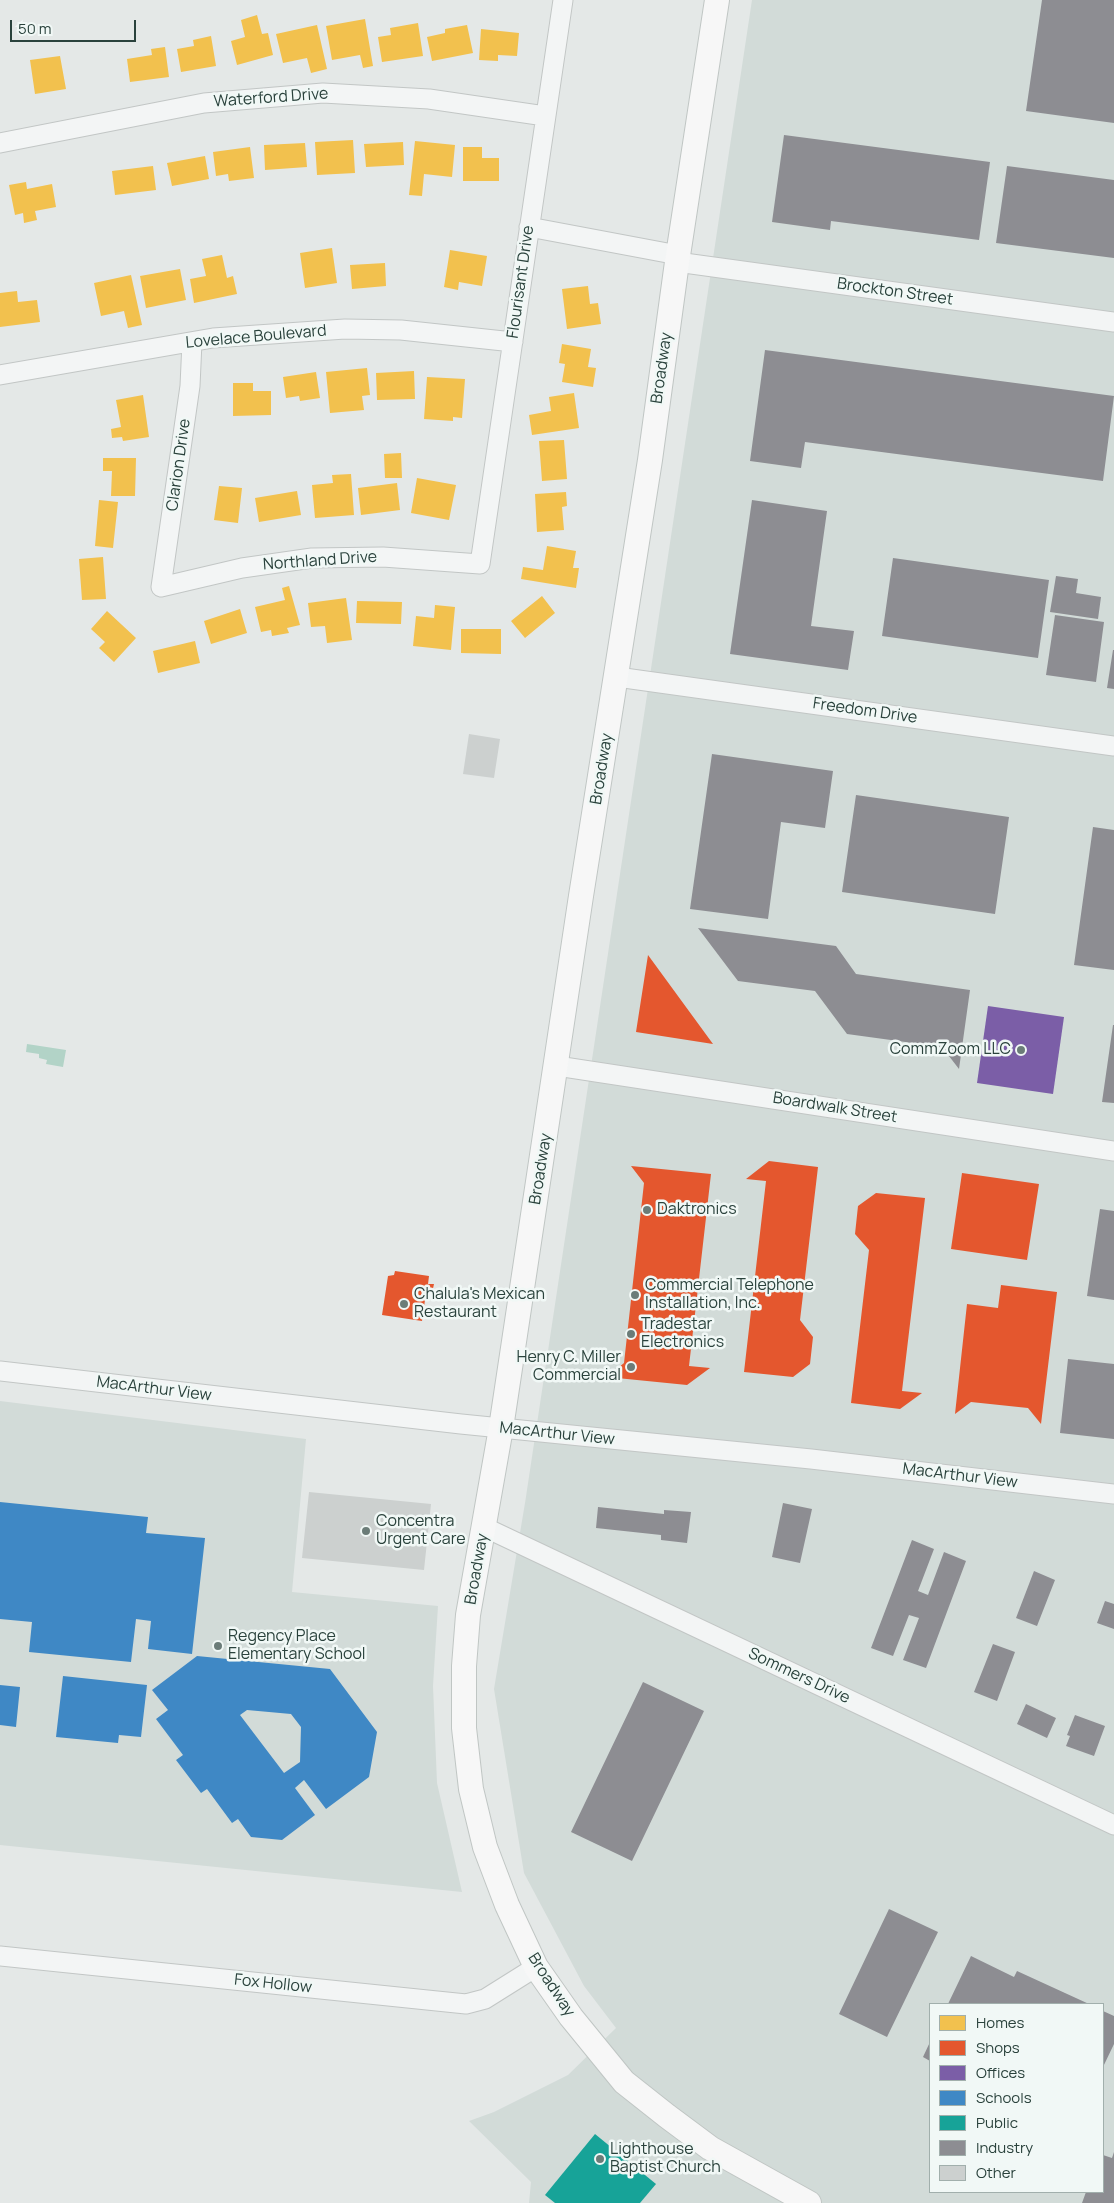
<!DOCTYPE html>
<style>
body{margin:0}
#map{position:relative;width:1114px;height:2203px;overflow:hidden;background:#e4e8e7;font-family:Manrope,sans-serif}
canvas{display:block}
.legend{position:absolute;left:929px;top:2003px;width:175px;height:190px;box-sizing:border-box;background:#f1f8f6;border:1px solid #a1afac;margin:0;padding:6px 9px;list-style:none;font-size:15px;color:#2a423c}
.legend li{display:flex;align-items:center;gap:10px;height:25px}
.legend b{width:25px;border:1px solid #a1afac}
.scale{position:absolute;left:10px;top:20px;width:126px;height:22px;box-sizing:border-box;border:2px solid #2a423c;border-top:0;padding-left:6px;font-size:15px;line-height:18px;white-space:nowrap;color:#2a423c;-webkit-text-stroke:4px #f1f8f6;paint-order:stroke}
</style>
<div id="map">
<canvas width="1114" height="2203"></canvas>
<ul class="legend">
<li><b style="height:14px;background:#f2c14e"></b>Homes</li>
<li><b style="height:14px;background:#e4572e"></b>Shops</li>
<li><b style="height:14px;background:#7b5ea7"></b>Offices</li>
<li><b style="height:14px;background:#3f88c5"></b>Schools</li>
<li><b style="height:14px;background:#17a398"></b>Public</li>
<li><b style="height:14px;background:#8d8d92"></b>Industry</li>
<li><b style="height:14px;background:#ccd0cf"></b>Other</li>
</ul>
<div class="scale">50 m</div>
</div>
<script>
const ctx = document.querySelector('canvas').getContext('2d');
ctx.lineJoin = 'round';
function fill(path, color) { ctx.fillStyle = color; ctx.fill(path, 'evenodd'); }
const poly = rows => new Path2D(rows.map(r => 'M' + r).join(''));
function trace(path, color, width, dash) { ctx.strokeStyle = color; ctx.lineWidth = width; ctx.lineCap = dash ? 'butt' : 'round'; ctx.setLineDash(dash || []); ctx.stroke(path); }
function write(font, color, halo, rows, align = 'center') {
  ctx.font = font + ' Manrope,sans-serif'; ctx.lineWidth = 5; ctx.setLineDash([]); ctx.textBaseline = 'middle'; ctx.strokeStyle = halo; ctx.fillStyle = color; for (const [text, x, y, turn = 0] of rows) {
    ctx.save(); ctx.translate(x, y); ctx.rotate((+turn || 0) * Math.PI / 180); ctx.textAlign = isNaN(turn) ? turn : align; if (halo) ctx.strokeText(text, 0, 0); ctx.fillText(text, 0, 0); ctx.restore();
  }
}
const built = poly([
 [752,0,1114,0,1114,2203,529,2203,531,2182,469,2121,494,2112,568,2075,616,2028,584,1986,524,1873,494,1689,525,1503],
 [930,2004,1103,2004,1103,2192,930,2192],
 [0,1401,306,1439,292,1592,438,1606,433,1686,437,1783,462,1892,0,1845]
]);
const water = poly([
 [27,1044,66,1050,63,1067,46,1064,47,1060,39,1058,39,1054,26,1052]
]);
const homes = poly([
 [257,15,262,34,268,33,273,55,237,65,231,41,245,37,241,20],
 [365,19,373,66,363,68,360,55,332,60,326,26],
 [418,23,423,56,382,62,378,37,391,35,390,28],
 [317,25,327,69,311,73,307,58,283,63,276,34],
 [467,25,473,53,432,61,427,37,445,33,445,29],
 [481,29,519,33,517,56,498,55,498,61,479,60],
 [211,36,216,66,181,72,177,49,194,46,193,40],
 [165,47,169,77,130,82,127,59,152,55,151,49],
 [60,56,66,89,35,94,30,60],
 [353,140,355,173,317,175,315,142],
 [415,141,455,145,452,177,424,174,422,196,409,195],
 [403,142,404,165,366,167,364,144],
 [305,143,307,167,265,170,264,145],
 [250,147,254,178,229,181,228,174,216,176,213,152],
 [463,147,482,147,482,158,499,158,499,181,463,181],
 [205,156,209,179,172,186,167,163],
 [153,166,156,190,115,195,112,171],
 [26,182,27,189,52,184,56,207,35,211,37,220,24,223,23,213,15,215,9,185],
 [332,248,337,283,305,288,300,253],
 [450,250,487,256,482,286,459,282,458,290,444,287],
 [222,255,227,278,233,276,237,294,194,303,190,279,206,276,202,259],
 [385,263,386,286,352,289,350,265],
 [180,269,186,300,146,308,140,276],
 [131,275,142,325,128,328,124,311,101,316,94,283],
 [588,286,590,304,598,303,601,324,567,329,562,289],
 [17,291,18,302,37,300,40,322,0,327,0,293],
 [562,344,591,349,588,367,596,368,593,387,562,382,565,364,559,363],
 [367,368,370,395,362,396,364,410,330,413,326,372],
 [414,371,415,399,377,400,376,373],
 [316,372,320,398,300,401,299,396,286,398,283,377],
 [427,377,465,379,462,418,453,417,453,421,424,419],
 [233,383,253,383,253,391,271,391,271,415,233,416],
 [574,393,579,428,532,435,529,415,551,411,549,397],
 [143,395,149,437,123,441,122,437,112,438,111,429,121,427,116,400],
 [564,440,567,479,542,481,539,441],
 [401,453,402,478,385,478,384,454],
 [103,458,136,458,135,496,111,496,112,471,103,471],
 [351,474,354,515,315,518,312,485,333,483,332,475],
 [417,478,456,485,449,520,411,513],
 [397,483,400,510,361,515,358,488],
 [219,486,242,488,238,523,214,520],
 [297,491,301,515,259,522,255,498],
 [566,492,567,506,562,507,564,530,537,532,535,494],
 [99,500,118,502,113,548,95,546],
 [547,546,576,551,573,568,579,568,576,588,521,579,523,567,543,570],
 [103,557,106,599,82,600,79,559],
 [289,586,300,625,287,628,289,633,272,636,271,630,261,632,255,607,285,600,282,588],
 [542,596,555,613,525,638,511,621],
 [346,598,352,640,327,643,325,626,311,627,308,603],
 [357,601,402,602,401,624,356,623],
 [435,605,455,607,451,650,413,646,416,616,434,618],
 [240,609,247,633,211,644,204,621],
 [107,611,136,638,114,662,99,648,105,642,91,629],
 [461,629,501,629,501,654,461,653],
 [195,641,200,663,158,673,153,651]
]);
const shops = poly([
 [648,955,713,1044,636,1032],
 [769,1161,818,1167,800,1320,813,1337,810,1364,793,1377,744,1372,766,1181,746,1179],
 [631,1166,711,1174,689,1366,710,1368,687,1385,607,1377,624,1363,644,1183],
 [962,1173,1039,1184,1027,1260,951,1249],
 [876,1193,925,1198,902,1391,922,1393,900,1409,851,1403,869,1250,855,1234,858,1206],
 [395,1271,429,1276,428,1284,434,1284,432,1293,426,1293,422,1321,382,1315,388,1276,394,1275],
 [1001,1285,1057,1292,1041,1424,1028,1408,971,1402,955,1414,967,1304,998,1308]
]);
const offices = poly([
 [988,1006,1064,1017,1053,1094,977,1083]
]);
const schools = poly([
 [0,1502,148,1517,146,1533,205,1538,192,1654,148,1649,151,1621,136,1619,131,1662,29,1652,32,1622,0,1619],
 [197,1656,330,1669,377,1732,369,1777,326,1809,304,1780,295,1788,315,1815,282,1840,251,1837,238,1819,232,1823,207,1789,201,1793,176,1760,183,1755,156,1719,168,1710,152,1690],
 [247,1710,291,1714,301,1727,300,1762,284,1773,240,1715],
 [63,1676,147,1685,141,1737,119,1735,118,1743,56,1737],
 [0,1685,20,1687,16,1727,0,1725]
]);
const public = poly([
 [595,2134,656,2184,640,2203,555,2203,545,2195]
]);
const industry = poly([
 [1042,0,1114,0,1114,123,1026,111],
 [784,135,990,162,979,240,831,221,830,230,772,222],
 [1007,166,1114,180,1114,258,996,243],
 [765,350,1114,396,1103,481,805,442,801,468,750,461],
 [752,500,827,511,811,626,854,631,848,670,730,654],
 [893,558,1049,580,1038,658,882,636],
 [1056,576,1078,579,1076,593,1101,597,1098,619,1050,612],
 [1055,615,1104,622,1096,682,1046,675],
 [1113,650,1114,650,1114,689,1107,688],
 [712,754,833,771,825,828,781,822,768,919,690,909],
 [856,795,1009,817,995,914,842,892],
 [1093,827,1114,830,1114,970,1074,965],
 [698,928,836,946,856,974,970,990,959,1069,942,1047,847,1034,815,991,738,981],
 [1113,1025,1114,1025,1114,1103,1102,1102],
 [1100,1209,1114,1211,1114,1300,1087,1296],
 [1068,1359,1114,1364,1114,1439,1060,1433],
 [783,1503,812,1509,800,1563,772,1557],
 [598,1507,664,1514,664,1510,691,1512,687,1543,661,1540,661,1535,596,1528],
 [912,1540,934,1549,918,1591,928,1595,944,1552,966,1561,926,1668,903,1660,919,1618,909,1615,893,1656,871,1648],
 [1034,1571,1055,1580,1037,1626,1016,1618],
 [1105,1601,1114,1604,1114,1629,1097,1623],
 [993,1644,1015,1652,997,1701,974,1692],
 [643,1682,704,1711,632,1861,571,1832],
 [1026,1704,1056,1718,1047,1738,1017,1724],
 [1075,1715,1105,1726,1094,1756,1066,1746,1070,1736,1067,1735],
 [889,1909,938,1932,887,2037,839,2014],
 [971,1956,1014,1977,1017,1971,1089,2004,948,2004],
 [1103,2011,1114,2016,1114,2044,1103,2067],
 [930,2042,930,2061,923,2057],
 [1114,2152,1114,2203,1082,2203,1086,2192,1103,2192,1103,2155,1112,2158]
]);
const building = poly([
 [469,734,500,739,494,778,463,774],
 [309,1492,431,1504,424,1570,302,1558]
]);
const minor = poly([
 [0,143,204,103,323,93,429,99,545,116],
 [529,227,678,255],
 [677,262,1114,322],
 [192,342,190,386,161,587,242,568,312,558,383,557,480,564,563,0],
 [0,375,213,338,345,329,401,330,513,342],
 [617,677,1114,746],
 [557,1066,1114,1151],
 [0,1371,461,1424,811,1459,1114,1494],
 [484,1527,1114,1825],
 [0,1956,466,2004,485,1999,536,1967]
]);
const major = poly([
 [717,0,677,262,650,460,581,896,501,1428,468,1615,464,1666,464,1728,471,1789,485,1847,507,1905,536,1967,571,2017,624,2082,667,2116,710,2148,809,2203]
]);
const markers = [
 [1021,1050,5,"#6b7c78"],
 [647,1210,5,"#6b7c78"],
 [635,1295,5,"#6b7c78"],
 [404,1304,5,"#6b7c78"],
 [631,1334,5,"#6b7c78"],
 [631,1367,5,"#6b7c78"],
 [366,1531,5,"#6b7c78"],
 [218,1646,5,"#6b7c78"],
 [600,2159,5,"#6b7c78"]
];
const streetNames = [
 ["Waterford Drive",271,98,-4],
 ["Flourisant Drive",521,282,-82],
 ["Brockton Street",895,292,8],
 ["Lovelace Boulevard",256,337,-5],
 ["Broadway",662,368,-82],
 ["Clarion Drive",179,465,-82],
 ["Northland Drive",320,561,-4],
 ["Freedom Drive",865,711,8],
 ["Broadway",602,769,-81],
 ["Boardwalk Street",835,1108,9],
 ["Broadway",541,1169,-81],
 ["MacArthur View",154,1389,7],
 ["MacArthur View",557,1434,6],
 ["MacArthur View",960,1476,7],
 ["Broadway",477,1569,-80],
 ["Sommers Drive",799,1676,25],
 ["Fox Hollow",273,1984,6],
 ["Broadway",551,1985,57]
];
const poiNames = [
 ["CommZoom LLC",1011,1050,"right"],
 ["Daktronics",657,1210],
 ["Commercial Telephone",645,1286],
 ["Installation, Inc.",645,1304],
 ["Chalula's Mexican",414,1295],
 ["Restaurant",414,1313],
 ["Tradestar",641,1325],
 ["Electronics",641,1343],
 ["Henry C. Miller",621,1358,"right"],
 ["Commercial",621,1376,"right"],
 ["Concentra",376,1522],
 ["Urgent Care",376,1540],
 ["Regency Place",228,1637],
 ["Elementary School",228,1655],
 ["Lighthouse",610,2150],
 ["Baptist Church",610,2168]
];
fill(built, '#d2dbd8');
fill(water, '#b2d3c7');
fill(homes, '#f2c14e');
fill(shops, '#e4572e');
fill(offices, '#7b5ea7');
fill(schools, '#3f88c5');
fill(public, '#17a398');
fill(industry, '#8d8d92');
fill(building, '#ccd0cf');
trace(minor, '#c2c6c5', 21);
trace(major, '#c0c6c4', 26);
trace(minor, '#f3f5f5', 19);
trace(major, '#f7f7f7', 24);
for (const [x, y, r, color] of markers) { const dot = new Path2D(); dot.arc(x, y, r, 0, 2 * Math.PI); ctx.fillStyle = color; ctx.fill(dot); trace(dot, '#f1f8f6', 2); }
write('16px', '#2a423c', '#f1f8f6', streetNames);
write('16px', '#2a423c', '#f1f8f6', poiNames, 'left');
</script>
